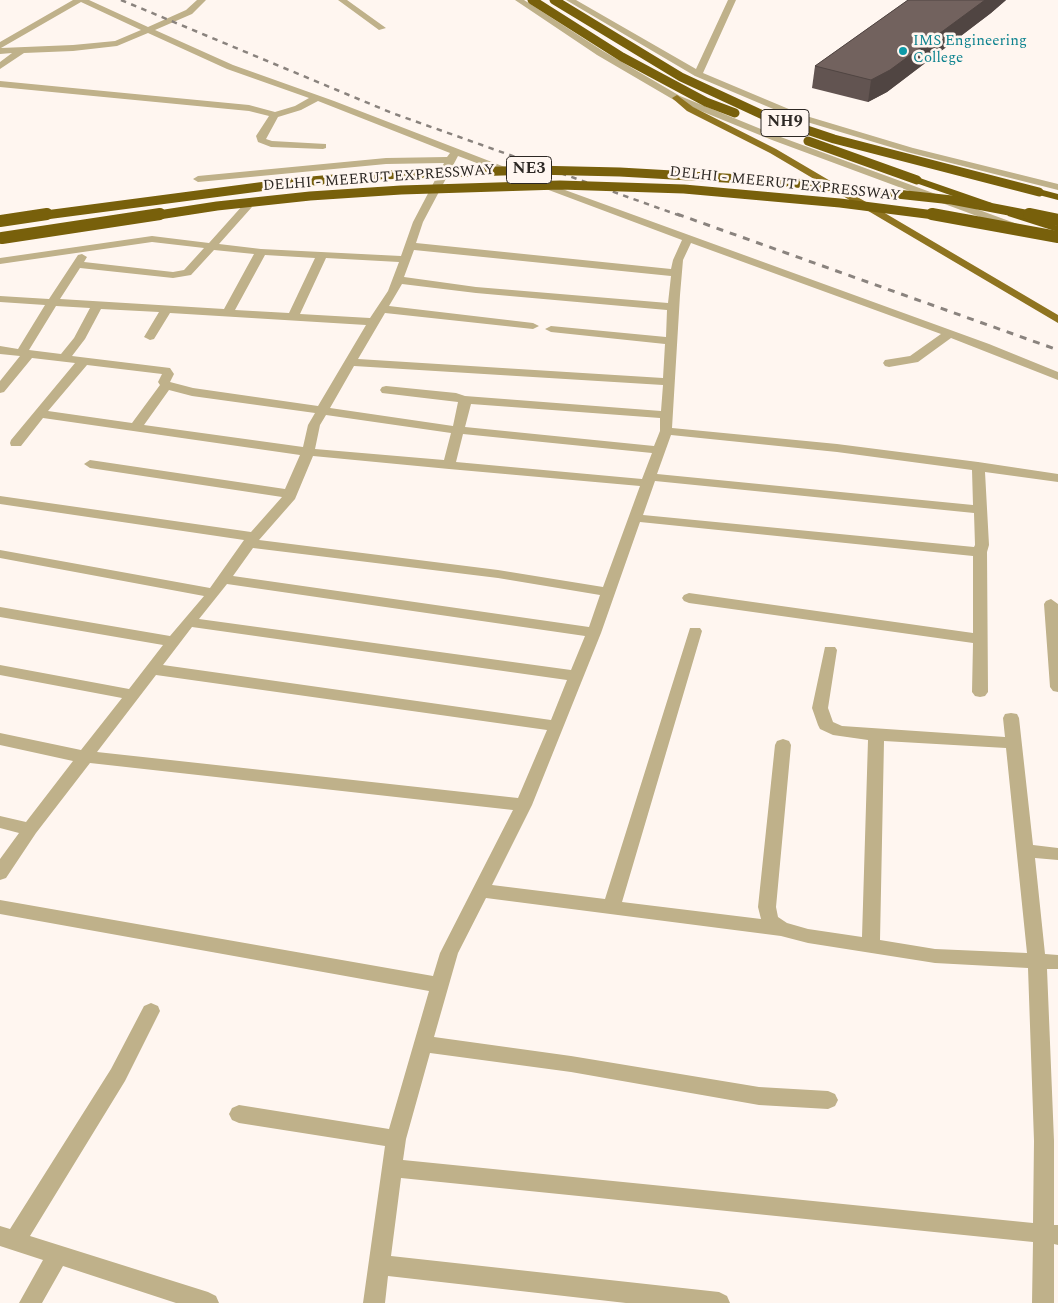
<!DOCTYPE html>
<style>
body{margin:0}
canvas{display:block;background:#fff6f0}
</style>
<canvas width="1058" height="1303"></canvas>
<script>
const ctx = document.querySelector('canvas').getContext('2d');
ctx.lineJoin = 'round';
const poly = rows => new Path2D(rows.map(r => 'M' + r).join(''));
function fill(path, color) { ctx.fillStyle = color; ctx.fill(path, 'evenodd'); }
function trace(path, color, width, dash) { ctx.strokeStyle = color; ctx.lineWidth = width; ctx.lineCap = dash ? 'butt' : 'round'; ctx.setLineDash(dash || []); ctx.stroke(path); }
function write(font, color, halo, rows, align = 'center') {
  ctx.font = font + ' Spectral,serif'; ctx.lineWidth = 5; ctx.setLineDash([]); ctx.textBaseline = 'middle'; ctx.strokeStyle = halo; ctx.fillStyle = color; for (const [text, x, y, turn = 0] of rows) {
    ctx.save(); ctx.translate(x, y); ctx.rotate((+turn || 0) * Math.PI / 180); ctx.textAlign = isNaN(turn) ? turn : align; if (halo) ctx.strokeText(text, 0, 0); ctx.fillText(text, 0, 0); ctx.restore();
  }
}
const minor = poly([
 [73,0,89,0,148,27,186,10,197,0,206,0,192,14,155,30,233,65,334,101,554,186,989,344,1058,372,1058,380,951,338,918,362,889,367,885,366,883,363,885,360,910,356,941,334,691,243,683,260,680,295,672,428,837,444,978,462,1058,474,1058,482,985,472,989,545,987,552,988,692,985,696,980,697,975,696,972,692,973,643,689,603,684,601,682,598,684,595,689,593,973,633,973,556,640,522,601,633,532,805,492,885,605,899,690,628,700,628,702,631,622,902,761,919,758,907,775,745,777,741,783,739,789,741,791,745,776,907,778,917,787,923,808,929,862,937,868,740,833,735,820,729,818,725,812,708,825,647,835,647,837,650,828,708,833,722,842,726,1005,737,1003,718,1005,714,1011,713,1017,714,1019,718,1033,845,1058,848,1058,860,1035,858,1045,954,1058,955,1058,969,1047,969,1054,1141,1054,1225,1058,1225,1058,1245,1054,1244,1054,1303,1032,1303,1033,1242,401,1178,391,1256,719,1292,727,1296,730,1303,626,1303,388,1276,385,1303,363,1303,385,1146,239,1123,232,1120,229,1114,232,1108,239,1105,389,1129,429,991,0,914,0,900,433,976,440,953,513,810,90,763,36,833,6,878,0,880,0,859,19,833,0,828,0,816,26,822,73,761,0,745,0,733,81,750,122,698,0,675,0,665,129,689,163,645,0,617,0,607,170,636,204,596,0,558,0,550,210,588,244,540,0,504,0,496,251,532,282,497,90,468,84,464,90,460,285,489,300,455,43,418,21,446,11,446,10,443,11,440,75,363,32,358,4,392,0,393,0,381,20,356,0,354,0,346,18,349,45,305,0,302,0,296,49,299,78,255,82,254,87,257,84,262,173,272,184,270,204,248,152,242,0,264,0,258,152,236,209,243,243,205,247,204,252,207,219,244,261,249,401,256,413,222,444,163,386,164,198,182,193,179,198,176,386,158,447,157,450,153,318,101,301,110,278,117,266,139,272,141,326,144,326,148,323,149,271,147,258,142,256,136,269,116,249,111,0,87,0,81,249,105,275,112,295,106,309,98,227,69,148,33,117,46,73,51,24,53,0,69,0,62,12,53,0,54,0,42,73,0],
 [81,2,141,30,115,41,73,45,1,48,81,2],
 [458,156,682,240,673,260,671,269,416,243,423,222,458,156],
 [214,250,254,254,224,309,60,299,80,268,173,278,191,275,214,250],
 [414,250,671,276,668,303,476,287,404,277,414,250],
 [265,255,315,258,289,313,235,310,265,255],
 [326,258,399,262,388,291,370,318,300,314,326,258],
 [402,284,476,293,667,310,666,337,551,326,545,329,551,332,665,344,663,378,358,359,385,313,533,329,539,326,533,323,389,306,402,284],
 [56,306,90,308,74,338,61,354,29,350,56,306],
 [101,309,159,312,144,337,150,340,154,339,170,313,366,325,318,406,193,388,170,382,174,374,170,368,72,356,85,339,101,309],
 [87,365,162,374,158,382,160,385,132,423,48,411,87,365],
 [354,366,663,385,661,411,465,396,456,393,386,386,382,387,380,390,382,393,458,402,453,426,330,408,354,366],
 [169,390,192,396,315,413,308,425,303,447,144,425,169,390],
 [471,404,660,418,660,431,654,446,465,427,471,404],
 [326,415,451,433,444,460,315,449,320,425,326,415],
 [463,434,652,453,642,479,456,462,463,434],
 [671,435,837,452,972,470,973,505,657,474,671,435],
 [313,456,449,469,640,486,603,587,498,570,259,540,295,499,313,456],
 [655,481,974,513,975,545,974,547,643,515,655,481],
 [253,548,498,578,600,595,589,627,233,576,253,548],
 [227,584,585,636,571,670,199,619,227,584],
 [192,627,567,680,551,720,163,665,192,627],
 [156,675,547,730,518,798,97,752,156,675],
 [884,741,1006,748,1027,953,935,949,880,940,884,741],
 [486,898,781,936,808,943,935,963,1028,968,1034,1141,1033,1223,403,1160,406,1139,430,1053,571,1072,759,1105,828,1109,835,1106,838,1100,835,1094,828,1091,759,1087,571,1056,434,1037,458,953,486,898],
 [338,0,347,0,386,28,379,30,338,0],
 [515,0,524,0,603,51,680,96,778,136,1020,225,1021,227,1016,230,1012,229,772,140,674,100,597,55,515,0],
 [566,0,576,0,696,69,728,0,736,0,703,73,803,115,913,148,1058,184,1058,190,907,152,797,119,695,76,566,0],
 [1051,599,1058,604,1058,692,1053,691,1050,687,1044,604,1046,601,1051,599],
 [151,1003,158,1006,160,1011,125,1081,30,1236,208,1292,216,1296,219,1303,176,1303,63,1266,42,1303,19,1303,43,1260,0,1246,0,1226,10,1229,111,1069,144,1006,151,1003]
]);
const major = poly([
 [677,95,693,107,776,149,1058,315,1058,323,770,153,687,111,672,98,677,95]
]);
const highway = poly([
 [917,177,992,203,993,205,988,208,984,207,913,182,913,178,917,177],
 [1039,189,1058,194,1058,200,1035,194,1034,192,1039,189],
 [1012,211,1058,226,1058,232,1008,216,1007,214,1008,212,1012,211]
]);
const railFar1 = poly([
 [121,0,392,113,681,216]
]);
const rail = poly([
 [677,214,1058,350]
]);
const highwayBridgeFar1 = poly([
 [532,0,622,57,706,102,735,113],
 [554,0,681,77,765,116,834,139,1039,192],
 [808,141,917,180],
 [38,216,289,183,379,175,533,170,620,172,777,181,952,200,1035,216],
 [152,216,217,206,310,196,401,190,560,185,684,189,840,203,942,216]
]);
const highwayBridge = poly([
 [932,214,1058,237],
 [1029,214,1058,220],
 [0,221,47,214],
 [2,238,160,214]
]);
const wall = poly([
 [908,0,1006,0,991,13,887,92,868,102,812,88,815,66]
]);
const shadedWall = poly([
 [985,0,1006,0,991,13,887,92,868,102,871,80]
]);
const building = poly([
 [908,0,985,0,890,70,871,80,815,66,908,0]
]);
const markers = [
 [903,51,5,"#0f9aa8"]
];
const farCulturenames = [
 ["IMS Engineering",913,42],
 ["College",913,59]
];
const farStreetnames = [
 ["DELHI - MEERUT EXPRESSWAY",379,179,-4],
 ["DELHI - MEERUT EXPRESSWAY",785,185,6]
];
const shields = [
 [785,123,48],
 [529,170,45]
];
const shieldNames = [
 ["NH9",785,123],
 ["NE3",529,170]
];
fill(minor, '#bfb18a');
fill(major, '#8f7420');
fill(highway, '#78600b');
trace(railFar1, '#8a837e', 2.5, [5.5, 5.5]);
trace(rail, '#8a837e', 3, [7, 7]);
trace(highwayBridgeFar1, '#78600b', 9);
trace(highwayBridge, '#78600b', 12);
fill(wall, '#625451');
fill(shadedWall, '#504542');
fill(building, '#72625e');
trace(building, '#504542', 1);
for (const [x, y, r, color] of markers) { const dot = new Path2D(); dot.arc(x, y, r, 0, 2 * Math.PI); ctx.fillStyle = color; ctx.fill(dot); trace(dot, '#fff6f0', 2); }
write('15px', '#0d838f', '#fff6f0', farCulturenames, 'left');
write('15px', '#2d2824', '#fff6f0', farStreetnames);
for (const [x, y, w] of shields) { const box = new Path2D(); box.roundRect(x - w / 2, y - 13.5, w, 27, 4); ctx.fillStyle = '#fff6f0'; ctx.fill(box); trace(box, '#2d2824', 1); }
write('bold 16px', '#2d2824', null, shieldNames);
</script>
